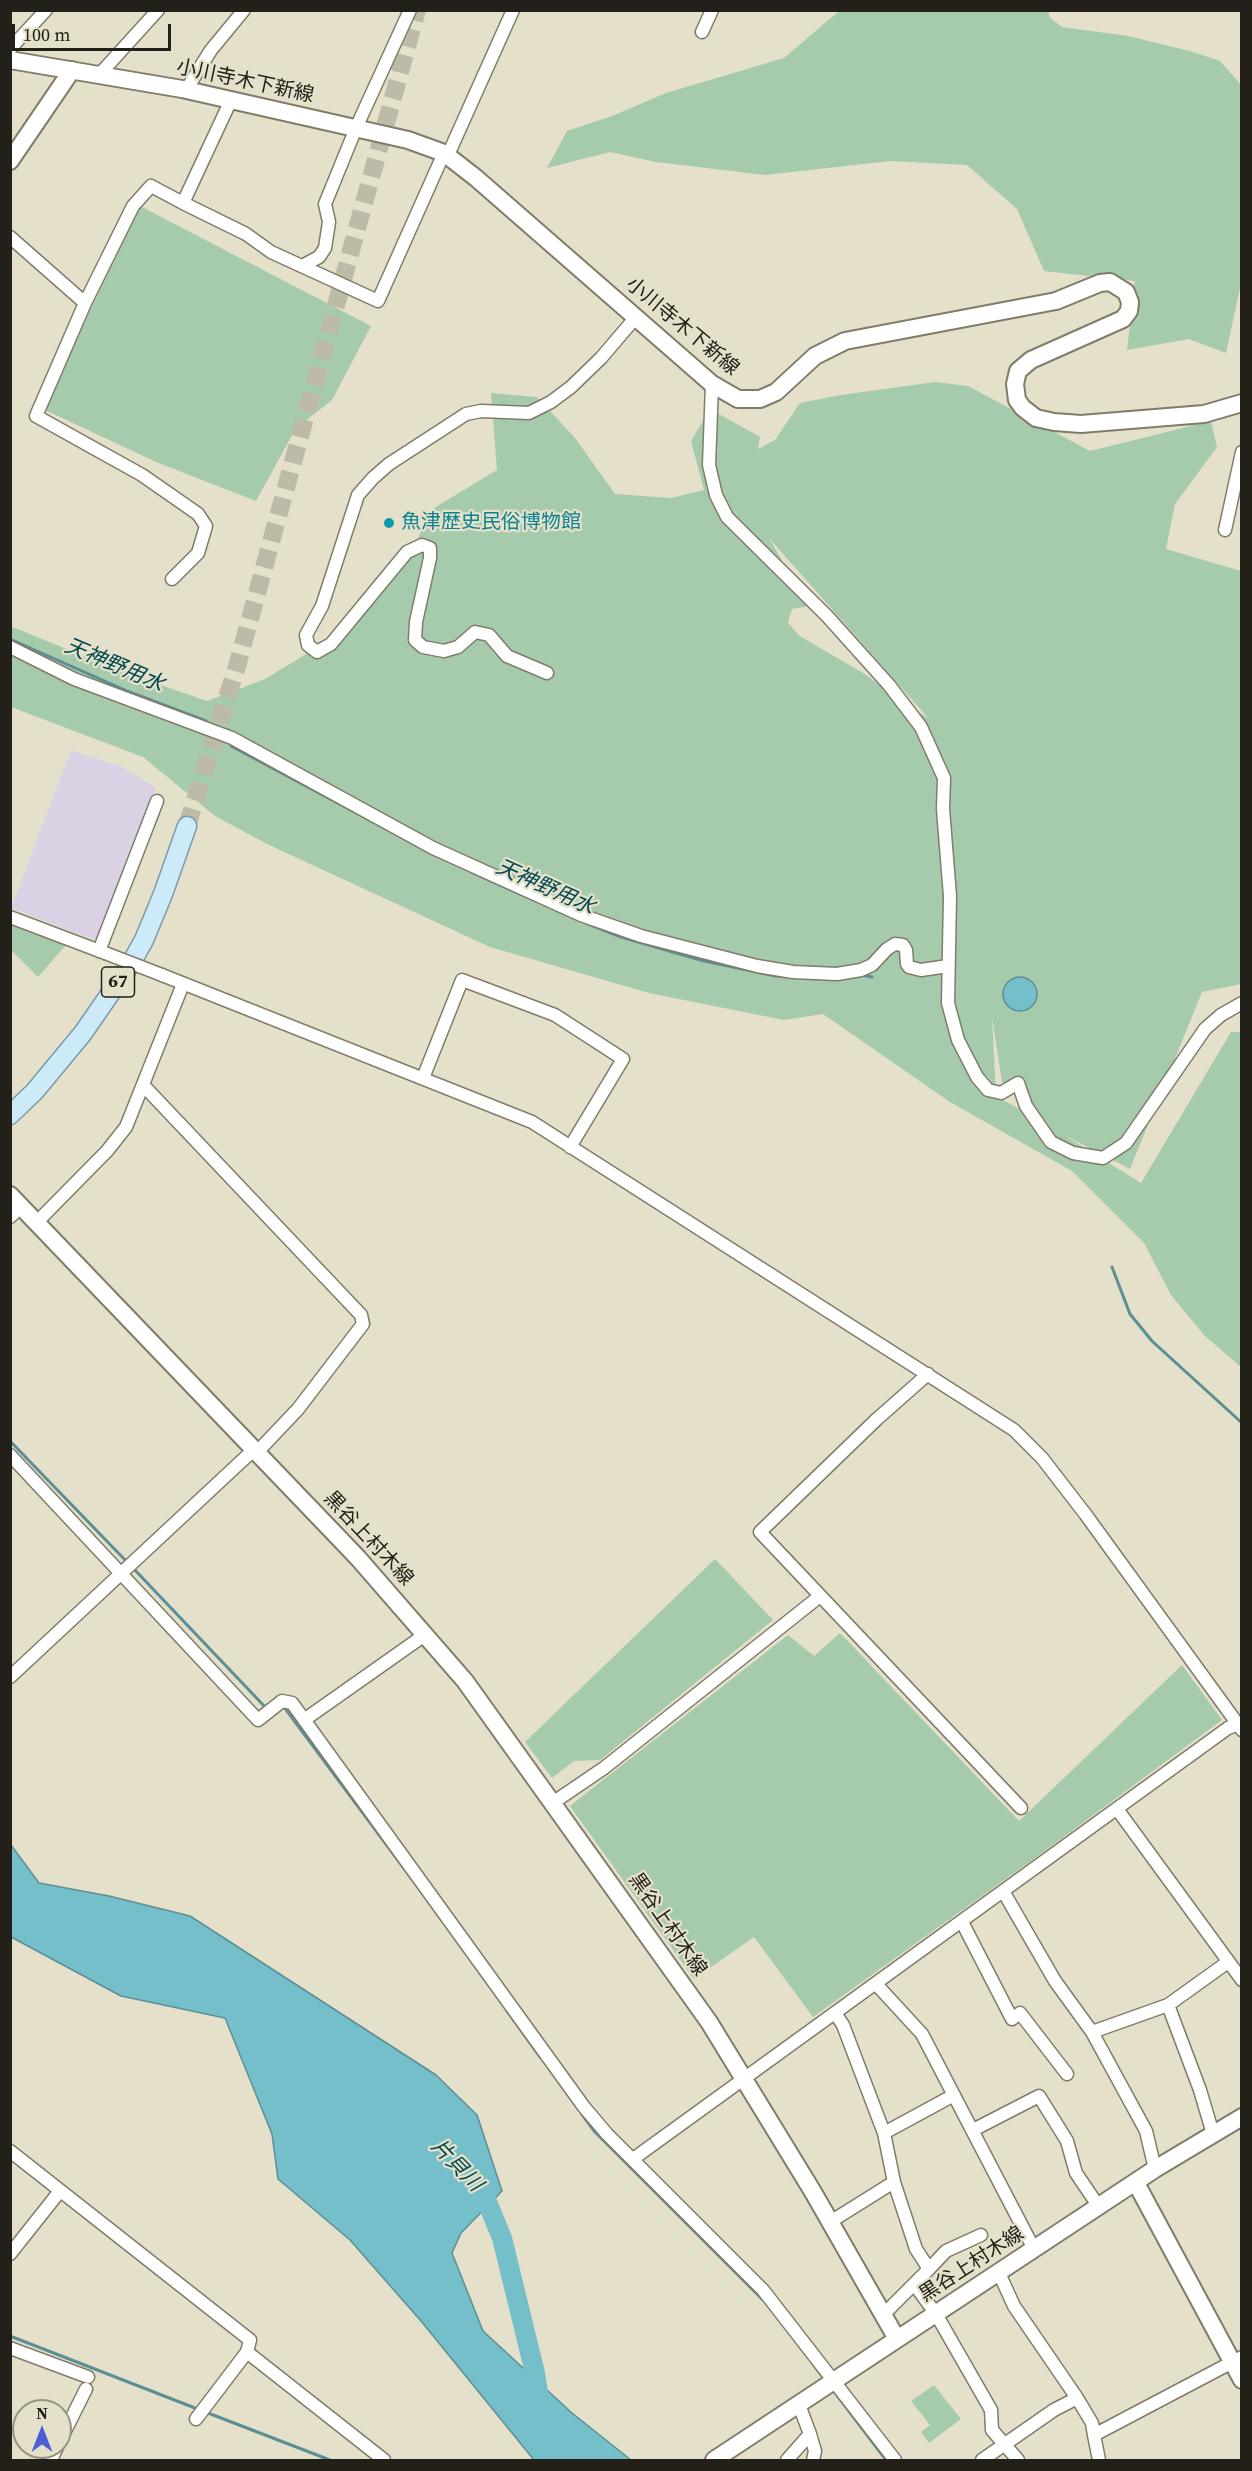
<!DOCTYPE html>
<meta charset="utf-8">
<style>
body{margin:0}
#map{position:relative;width:1252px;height:2471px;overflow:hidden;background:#e4e0ca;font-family:"Source Serif 4",serif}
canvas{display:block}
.frame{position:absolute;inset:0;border:12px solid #222019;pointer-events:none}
.north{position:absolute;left:12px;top:2399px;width:60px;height:60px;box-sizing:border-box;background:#e4e0ca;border:2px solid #969383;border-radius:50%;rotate:0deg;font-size:16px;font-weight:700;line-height:24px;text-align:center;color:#222019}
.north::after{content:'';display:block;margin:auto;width:21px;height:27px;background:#4c5fd4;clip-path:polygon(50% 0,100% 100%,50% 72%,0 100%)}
.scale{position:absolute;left:12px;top:24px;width:159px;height:27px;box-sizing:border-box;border:3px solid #222019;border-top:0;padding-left:8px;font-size:18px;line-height:21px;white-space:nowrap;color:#222019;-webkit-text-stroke:4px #e4e0ca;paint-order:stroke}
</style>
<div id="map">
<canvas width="1252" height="2471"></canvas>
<div class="frame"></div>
<div class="north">N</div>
<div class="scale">100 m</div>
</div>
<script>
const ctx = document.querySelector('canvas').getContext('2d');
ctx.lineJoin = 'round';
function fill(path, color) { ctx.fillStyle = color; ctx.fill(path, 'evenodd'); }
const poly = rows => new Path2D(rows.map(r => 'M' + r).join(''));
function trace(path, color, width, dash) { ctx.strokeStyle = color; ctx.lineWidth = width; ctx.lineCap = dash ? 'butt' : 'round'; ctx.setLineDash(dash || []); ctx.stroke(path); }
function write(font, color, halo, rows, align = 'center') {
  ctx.font = font + ' "Source Serif 4","Noto Sans JP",serif'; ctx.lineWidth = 4.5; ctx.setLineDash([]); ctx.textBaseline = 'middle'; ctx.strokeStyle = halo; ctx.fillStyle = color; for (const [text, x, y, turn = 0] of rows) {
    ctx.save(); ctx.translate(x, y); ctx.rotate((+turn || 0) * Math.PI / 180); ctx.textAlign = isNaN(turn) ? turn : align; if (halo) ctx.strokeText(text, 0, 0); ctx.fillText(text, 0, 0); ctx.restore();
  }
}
const industrial = poly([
 [71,750,122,767,156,788,97,941,11,908]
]);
const green = poly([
 [839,11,1049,11,1049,17,1062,27,1128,36,1190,51,1220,61,1242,86,1241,283,1226,353,1189,339,1127,350,1135,281,1044,271,1017,209,967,165,890,161,765,175,656,162,610,152,547,168,567,131,612,116,666,93,784,58],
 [140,206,371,326,332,400,296,428,256,501,156,462,43,409],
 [935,382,968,386,1090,451,1211,421,1217,447,1175,504,1166,549,1241,571,1241,984,1202,992,1130,1169,1064,1135,1141,1183,1231,1032,1241,1032,1241,1367,1204,1335,1171,1295,1144,1243,1072,1171,950,1102,823,1014,784,1020,649,993,490,947,267,844,215,816,143,757,11,707,10,626,118,670,207,701,265,679,341,633,399,573,434,508,497,470,491,393,537,397,575,438,615,494,671,498,704,490,691,441,710,409,760,437,758,449,775,440,800,403,841,395],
 [769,538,929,719,863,673,798,635,788,622,792,609,808,606],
 [992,1017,1002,1082,1051,1127,996,1096],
 [10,923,66,945,38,977,11,950],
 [715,1559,773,1620,600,1760,574,1761,552,1778,525,1742],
 [840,1633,1019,1821,1182,1665,1222,1720,1046,1850,813,2017,754,1937,694,1979,570,1806,788,1635,814,1656],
 [934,2385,961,2419,929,2443,921,2432,930,2425,911,2401]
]);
const water = poly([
 '1003 994a17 17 0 1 1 34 0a17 17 0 1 1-34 0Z',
 [11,1845,39,1883,109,1896,190,1916,436,2075,477,2115,502,2191,461,2233,452,2253,483,2331,572,2413,631,2460,534,2460,421,2321,350,2240,278,2179,272,2134,225,2018,121,1996,11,1937,11,1845]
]);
const stream = poly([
 [10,639,127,691,206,721],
 [231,746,437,856],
 [471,872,522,895],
 [586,923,621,937,704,961,776,976,790,977],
 [862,975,872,977],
 [1112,1267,1130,1314,1152,1341,1242,1423],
 [10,1441,129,1564],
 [133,1568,267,1709],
 [284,1707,412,1879],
 [507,2011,540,2057],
 [581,2113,595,2132,769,2306],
 [10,2336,195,2408],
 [813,2364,825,2380],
 [833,2390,886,2460],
 [208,2413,330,2460]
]);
const river = poly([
 [476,2182,480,2185,502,2238,535,2373,540,2406]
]);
const primaryTunnel = poly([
 [187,826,237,666,417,10]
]);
const street = poly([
 [702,32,712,10],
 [10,49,46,10],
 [99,75,158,10],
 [186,90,211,50,244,10],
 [231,100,183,203,246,234,271,252,378,301,444,153],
 [448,155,513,10],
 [10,237,85,303],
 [302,266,319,257,325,248,329,222,325,204,356,128,410,10],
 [712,384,709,465,716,495,727,517,827,616,889,685,921,727,944,778,943,809,950,896,948,1003,958,1040,977,1077,988,1090,1001,1093,1018,1083,1026,1106,1051,1142,1073,1153,1103,1158,1126,1143,1205,1029,1221,1015,1242,1003],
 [1225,530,1242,452],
 [172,579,198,553,206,526,198,514,142,475,36,416,85,303,133,206,151,186,183,203],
 [10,647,74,679,232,738,433,848,581,915,641,936,757,966,793,972,837,974,861,970,872,965,887,949,895,944,903,945,906,950,907,964,909,967,921,970,948,966],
 [547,673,507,656,489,635,475,632,458,647,444,651,423,647,415,640,416,622,430,558,430,548,422,545,407,552,331,644,317,652,308,645,306,635,322,606,358,495,373,478,389,464,466,414,481,411,529,413,551,402,571,387,601,358,636,317],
 [10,917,105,953],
 [99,951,157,801],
 [162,975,532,1122,1014,1430,1042,1458,1086,1515,1242,1730],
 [423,1078,462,980,555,1015,623,1059,570,1147],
 [10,1217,22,1206],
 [37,1222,107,1151,126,1127,183,984],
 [928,1374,877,1419,760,1532,1021,1808],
 [10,1455,258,1720,282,1701,292,1703,584,2107,607,2134,763,2290,895,2460],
 [10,1677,247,1456,262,1447,298,1409,363,1324,361,1315,143,1085],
 [304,1720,426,1634],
 [554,1802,604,1768,820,1596],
 [1117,1809,1242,1980],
 [1003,1891,1055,1981,1092,2032,1146,2131,1155,2169],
 [962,1922,1012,2019,1020,2013,1067,2074],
 [876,1984,922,2034,1034,2249],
 [1168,2005,1200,2090,1213,2134],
 [835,2013,843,2025,884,2133,954,2095],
 [1092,2032,1168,2005,1228,1962],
 [973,2130,1039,2096,1067,2141,1076,2173,1099,2207],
 [10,2151,250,2340,247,2352,384,2460],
 [633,2159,1228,1728,1242,1723],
 [830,2222,894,2182,884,2133],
 [10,2254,60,2191],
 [929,2269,946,2251,981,2235],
 [999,2273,1014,2306,1077,2398,1092,2423,1094,2435,1242,2357],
 [914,2284,936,2314,991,2410,992,2430,1018,2460],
 [884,2314,929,2269,916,2249,894,2182],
 [10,2348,88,2377],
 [196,2419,247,2352],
 [810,2434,815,2451,813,2460],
 [1094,2435,1099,2460],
 [60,2441,86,2389],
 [51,2460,57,2447],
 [787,2460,810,2434,799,2405],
 [982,2460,1054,2410,1077,2398]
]);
const secondary = poly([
 [10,60,182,89,408,140,444,153,476,178,712,384,738,399,760,399,776,392,815,356,845,341,1056,301,1100,283,1110,282,1126,292,1130,302,1129,311,1123,319,1031,360,1018,371,1015,384,1017,400,1023,408,1036,418,1054,422,1081,424,1204,414,1242,403],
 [10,161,72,70],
 [10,1195,358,1558,465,1681,709,2022,813,2192,897,2339],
 [1136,2183,1242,2380],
 [714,2460,1155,2169,1242,2117]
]);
const primary = poly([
 [10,1115,35,1091,83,1033,130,965,144,940,163,894,187,826]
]);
const streetBridge = poly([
 [105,953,162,975]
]);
const markers = [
 [389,523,6,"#0f9aa8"]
];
const shields = [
 [118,982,33]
];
const shieldNames = [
 ["67",118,982]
];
const streetNames = [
 ["小川寺木下新線",245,82,12],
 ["小川寺木下新線",682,327,40],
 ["黒谷上村木線",368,1539,47],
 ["黒谷上村木線",667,1925,55],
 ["黒谷上村木線",972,2265,-33]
];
const cultureNames = [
 ["魚津歴史民俗博物館",401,523]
];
const waterNames = [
 ["天神野用水",114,666,23],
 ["天神野用水",545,888,24],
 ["片貝川",456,2166,46]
];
fill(industrial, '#dbd1e5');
fill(green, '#a6caac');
fill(water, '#75bfca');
trace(water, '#5c8f95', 1.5);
trace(stream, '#5c8f95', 3);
trace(river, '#75bfca', 20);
trace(primaryTunnel, '#bdbaa7', 18, [18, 9]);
trace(street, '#807c69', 15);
trace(secondary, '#807c69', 20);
trace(primary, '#7b9aa8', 21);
trace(street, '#fff', 12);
trace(secondary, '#fff', 16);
trace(primary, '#cdeaf9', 18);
trace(streetBridge, '#807c69', 15, []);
trace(streetBridge, '#fff', 12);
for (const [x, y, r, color] of markers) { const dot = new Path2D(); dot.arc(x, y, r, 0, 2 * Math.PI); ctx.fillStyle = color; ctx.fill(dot); trace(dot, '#e4e0ca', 2); }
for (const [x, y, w] of shields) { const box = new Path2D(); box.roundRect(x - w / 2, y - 15, w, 30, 4.5); ctx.fillStyle = '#e4e0ca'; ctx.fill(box); trace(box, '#222019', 1.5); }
write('bold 18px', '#222019', null, shieldNames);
write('20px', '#222019', '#e4e0ca', streetNames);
write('20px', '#0d838f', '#e4e0ca', cultureNames, 'left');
write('italic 21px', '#004951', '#e4e0ca', waterNames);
</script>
